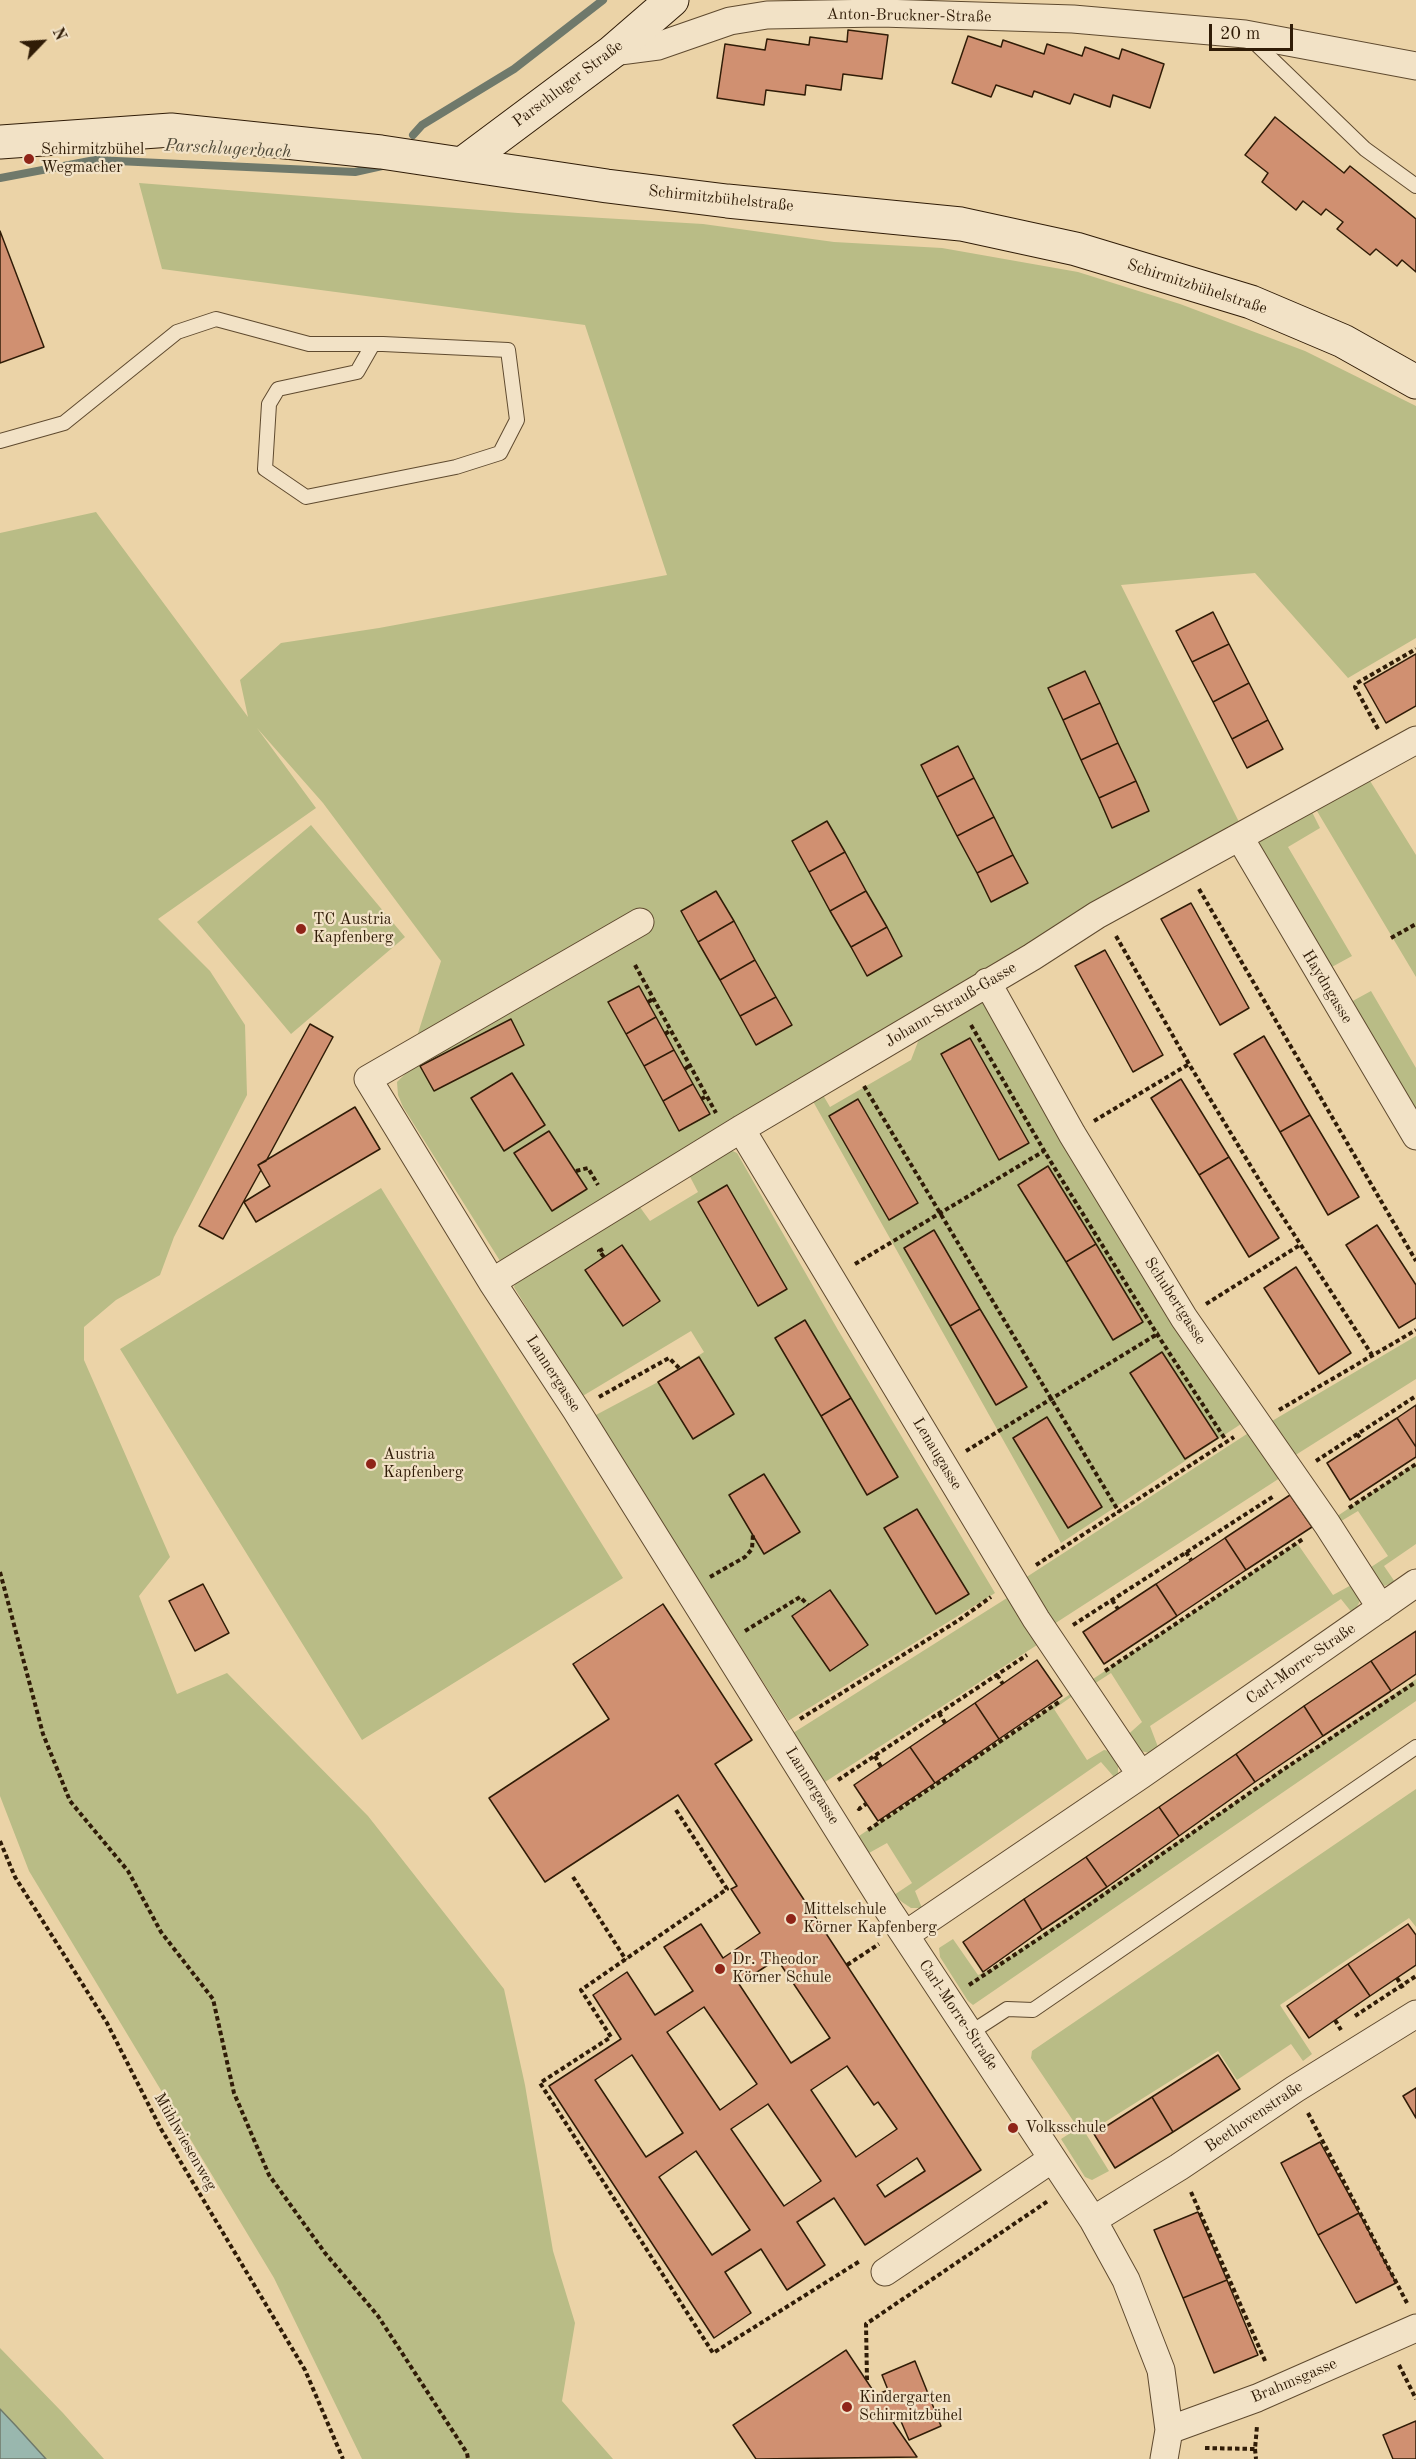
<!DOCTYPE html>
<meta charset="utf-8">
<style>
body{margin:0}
#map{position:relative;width:1416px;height:2459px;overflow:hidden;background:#ebd3a7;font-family:"Old Standard TT",serif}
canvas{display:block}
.north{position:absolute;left:12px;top:12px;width:60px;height:60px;-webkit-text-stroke:4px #f2e2c6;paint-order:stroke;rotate:65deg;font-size:16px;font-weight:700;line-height:24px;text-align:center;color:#301c07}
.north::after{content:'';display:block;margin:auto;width:21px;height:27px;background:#301c07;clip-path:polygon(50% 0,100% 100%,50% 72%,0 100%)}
.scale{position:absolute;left:1209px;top:24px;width:84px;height:27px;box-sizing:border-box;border:3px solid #301c07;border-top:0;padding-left:8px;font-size:18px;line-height:21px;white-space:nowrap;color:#301c07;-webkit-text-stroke:4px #f2e2c6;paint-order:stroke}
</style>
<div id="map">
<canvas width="1416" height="2459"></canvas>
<div class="north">N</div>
<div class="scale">20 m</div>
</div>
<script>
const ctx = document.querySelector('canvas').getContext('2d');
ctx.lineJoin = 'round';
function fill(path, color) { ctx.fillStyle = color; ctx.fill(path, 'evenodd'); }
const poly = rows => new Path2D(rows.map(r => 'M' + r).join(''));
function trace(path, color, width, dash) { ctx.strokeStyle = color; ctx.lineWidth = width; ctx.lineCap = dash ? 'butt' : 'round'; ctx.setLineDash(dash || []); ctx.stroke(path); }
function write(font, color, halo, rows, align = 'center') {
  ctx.font = font + ' "Old Standard TT",serif'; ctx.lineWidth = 4.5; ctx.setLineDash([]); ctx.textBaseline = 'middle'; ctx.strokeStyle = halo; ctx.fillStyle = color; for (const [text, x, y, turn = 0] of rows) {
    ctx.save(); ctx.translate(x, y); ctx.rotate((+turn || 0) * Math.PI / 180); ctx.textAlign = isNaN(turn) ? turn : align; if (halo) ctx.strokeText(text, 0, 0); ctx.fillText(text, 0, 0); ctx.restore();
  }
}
const green = poly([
 [139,183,518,213,703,224,834,242,942,248,1078,272,1180,304,1305,351,1416,406,1416,638,1348,678,1255,573,1121,585,1241,826,919,1008,507,1267,502,1264,403,1107,398,1095,397,1082,405,1074,441,961,323,803,257,728,316,808,158,919,210,971,245,1025,247,1095,174,1237,160,1275,116,1300,84,1327,84,1360,170,1557,139,1596,177,1694,227,1673,368,1816,504,1989,525,2085,553,2251,575,2323,562,2401,613,2459,362,2459,274,2278,29,1871,0,1796,0,533,96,512,248,717,240,680,281,643,379,628,667,575,585,325,162,269],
 [638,986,710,1114,679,1131,608,1002],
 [549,1131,587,1188,552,1211,514,1153],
 [1367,776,1416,855,1416,977,1314,806],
 [1310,808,1320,828,1288,847,1352,956,1330,968,1260,845,1259,838],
 [311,825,405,937,291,1034,197,922],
 [1371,991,1416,1068,1416,1109,1412,1112,1349,1003],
 [984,1000,1244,1422,1061,1543,810,1096,820,1090,830,1107,911,1060,924,1026],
 [728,1149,737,1153,838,1330,995,1593,788,1721,594,1416,658,1382,704,1352,691,1331,581,1397,514,1287,518,1276,637,1203,650,1221,698,1192,687,1171],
 [381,1188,623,1578,362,1740,120,1349],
 [1416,1336,1416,1379,1294,1456,1272,1421],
 [1253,1430,1283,1476,1051,1626,1022,1580],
 [1416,1463,1416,1544,1384,1566,1395,1582,1384,1586,1365,1571,1388,1556,1358,1511,1338,1523,1333,1519],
 [1297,1543,1333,1595,1355,1583,1361,1594,1359,1603,1353,1614,1341,1599,1150,1726,1158,1747,1150,1753,1135,1750,1123,1739,1142,1722,1111,1673,1091,1686,1087,1683],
 [1007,1598,1037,1645,825,1782,793,1733],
 [1416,1679,1416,1701,973,2005,968,2001,940,1957,939,1948,953,1939,978,1975,988,1971],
 [1072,1693,1074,1695,1054,1709,1087,1760,1104,1750,1109,1751,1118,1766,1118,1774,1114,1777,1101,1762,915,1891,922,1908,911,1908,902,1902,894,1895,912,1883,887,1843,869,1853,859,1836],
 [1416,1789,1416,1927,1409,1918,1280,2005,1312,2054,1303,2061,1291,2044,1237,2080,1218,2051,1086,2134,1109,2171,1092,2180,1085,2177,1061,2139,1078,2128,1031,2058,1032,2051],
 [0,2348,63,2413,104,2459,46,2459,0,2409]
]);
const water = poly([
 [0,2409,17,2427,46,2459,0,2459,0,2409]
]);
const stream = poly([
 [413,135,422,125,514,69,603,0],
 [0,178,95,160,355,172,382,166]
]);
const building = poly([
 [848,30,888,35,882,79,843,74,841,90,806,85,805,95,766,90,764,105,717,98,725,44,765,50,767,39,809,45,810,37,847,42,848,30],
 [968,36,1001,47,1003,40,1044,54,1047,44,1082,56,1085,47,1119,59,1122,49,1164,64,1150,108,1113,95,1110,107,1074,94,1070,104,1034,91,1032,97,996,85,991,97,952,83,968,36],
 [1275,117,1344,173,1350,166,1416,219,1416,272,1402,260,1397,266,1376,249,1370,255,1337,229,1343,222,1326,209,1321,215,1303,201,1296,210,1262,182,1268,173,1245,155,1275,117],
 [0,231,44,347,0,363,0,231],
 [1213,612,1229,644,1192,662,1176,631,1213,612],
 [1229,644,1249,683,1213,702,1192,662,1229,644],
 [1416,654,1416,706,1386,723,1364,684,1416,654],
 [1085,671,1100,703,1063,720,1048,688,1085,671],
 [1249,683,1268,720,1232,739,1213,702,1249,683],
 [1100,703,1118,743,1081,760,1063,720,1100,703],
 [1268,720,1283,749,1247,768,1232,739,1268,720],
 [1118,743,1136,781,1099,798,1081,760,1118,743],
 [958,746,974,778,937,797,921,765,958,746],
 [974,778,994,817,957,836,937,797,974,778],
 [1136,781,1149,811,1112,828,1099,798,1136,781],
 [994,817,1013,855,977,873,957,836,994,817],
 [827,821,845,852,809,872,792,841,827,821],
 [845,852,866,891,830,911,809,872,845,852],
 [1013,855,1028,883,991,902,977,873,1013,855],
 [716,891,734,921,698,942,681,911,716,891],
 [866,891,887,927,851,947,830,911,866,891],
 [1191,903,1249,1008,1220,1025,1161,919,1191,903],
 [734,921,755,960,720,980,698,942,734,921],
 [887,927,902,956,867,976,851,947,887,927],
 [1105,950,1163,1055,1133,1072,1075,966,1105,950],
 [755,960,776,997,740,1016,720,980,755,960],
 [639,986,656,1017,626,1034,608,1002,639,986],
 [776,997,792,1025,756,1045,740,1016,776,997],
 [656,1017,674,1050,644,1066,626,1034,656,1017],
 [511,1019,524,1045,434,1091,420,1066,511,1019],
 [310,1024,333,1037,266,1161,258,1165,261,1170,223,1239,199,1226,310,1024],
 [1264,1036,1310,1115,1280,1132,1234,1054,1264,1036],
 [970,1038,1029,1143,999,1160,941,1054,970,1038],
 [674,1050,693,1084,663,1101,644,1066,674,1050],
 [512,1073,545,1125,504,1151,471,1098,512,1073],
 [1181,1079,1229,1157,1199,1175,1151,1098,1181,1079],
 [693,1084,710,1114,679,1131,663,1101,693,1084],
 [858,1099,918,1203,889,1220,829,1116,858,1099],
 [355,1107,380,1149,256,1222,244,1202,270,1186,258,1165,355,1107],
 [1310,1115,1359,1197,1328,1215,1280,1132,1310,1115],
 [549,1131,587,1189,552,1211,514,1153,549,1131],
 [1229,1157,1279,1238,1249,1257,1199,1175,1229,1157],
 [1048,1166,1096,1244,1066,1262,1018,1185,1048,1166],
 [727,1185,787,1289,758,1306,698,1202,727,1185],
 [1377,1225,1416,1285,1416,1318,1399,1328,1346,1245,1377,1225],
 [934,1230,980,1309,950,1326,904,1248,934,1230],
 [1096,1244,1143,1322,1113,1340,1066,1262,1096,1244],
 [622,1245,660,1301,623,1326,585,1270,622,1245],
 [1296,1267,1351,1353,1319,1374,1264,1288,1296,1267],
 [980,1309,1027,1387,996,1405,950,1326,980,1309],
 [805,1320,851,1398,821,1416,775,1338,805,1320],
 [1162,1352,1218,1438,1185,1459,1130,1373,1162,1352],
 [699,1357,734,1414,693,1439,658,1382,699,1357],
 [851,1398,898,1477,867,1495,821,1416,851,1398],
 [1416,1405,1416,1447,1397,1418,1416,1405],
 [1047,1417,1102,1507,1068,1528,1013,1438,1047,1417],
 [1397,1418,1416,1447,1416,1457,1350,1500,1327,1463,1397,1418],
 [764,1474,800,1532,764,1554,729,1495,764,1474],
 [1290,1495,1312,1527,1246,1570,1225,1538,1290,1495],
 [917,1509,969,1594,936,1614,884,1528,917,1509],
 [1225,1538,1246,1570,1177,1616,1156,1584,1225,1538],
 [203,1584,229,1633,195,1651,169,1601,203,1584],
 [1156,1584,1177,1616,1104,1664,1083,1632,1156,1584],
 [830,1590,868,1645,830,1671,792,1616,830,1590],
 [663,1604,752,1740,715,1764,981,2170,865,2245,834,2198,797,2222,825,2265,787,2290,761,2249,725,2272,751,2313,714,2338,549,2086,621,2039,593,1995,627,1972,655,2015,693,1991,664,1947,701,1924,723,1958,760,1933,731,1889,737,1886,678,1795,545,1882,489,1798,609,1719,573,1664,663,1604],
 [777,1959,830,2038,791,2063,739,1984,777,1959],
 [704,2007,757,2084,720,2110,667,2032,704,2007],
 [632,2055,683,2133,646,2157,595,2080,632,2055],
 [847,2066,874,2105,878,2102,897,2129,856,2157,811,2090,847,2066],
 [768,2104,821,2181,784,2206,731,2129,768,2104],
 [696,2151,750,2230,712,2255,659,2177,696,2151],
 [917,2158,925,2171,885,2197,877,2185,917,2158],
 [1416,1631,1416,1674,1391,1691,1371,1661,1416,1631],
 [1037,1660,1062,1696,999,1739,975,1703,1037,1660],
 [1371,1661,1391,1691,1323,1736,1304,1706,1371,1661],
 [975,1703,999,1739,935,1783,910,1747,975,1703],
 [1304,1706,1323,1736,1255,1782,1236,1754,1304,1706],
 [910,1747,935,1783,878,1821,854,1785,910,1747],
 [1236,1754,1255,1782,1179,1836,1159,1807,1236,1754],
 [1159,1807,1179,1836,1107,1887,1086,1857,1159,1807],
 [1086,1857,1107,1887,1042,1930,1024,1899,1086,1857],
 [1024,1899,1042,1930,983,1972,963,1942,1024,1899],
 [1408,1924,1416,1935,1416,1965,1370,1996,1348,1964,1408,1924],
 [1348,1964,1370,1996,1309,2038,1287,2006,1348,1964],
 [1218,2055,1240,2089,1173,2132,1152,2097,1218,2055],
 [1416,2088,1416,2118,1403,2096,1416,2088],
 [1152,2097,1173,2132,1115,2168,1094,2134,1152,2097],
 [1320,2142,1359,2213,1318,2235,1281,2163,1320,2142],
 [1198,2212,1227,2280,1183,2298,1154,2230,1198,2212],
 [1359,2213,1396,2283,1356,2303,1318,2235,1359,2213],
 [1227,2280,1258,2355,1214,2373,1183,2298,1227,2280],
 [846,2350,876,2395,888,2390,882,2375,915,2361,941,2426,909,2440,900,2419,893,2422,917,2457,756,2459,733,2425,846,2350],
 [1416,2421,1416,2459,1393,2459,1383,2435,1416,2421]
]);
const path = poly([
 [1378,729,1355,687,1357,683,1416,649],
 [1199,889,1416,1261],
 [1116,936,1189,1064,1264,1188,1372,1355],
 [1391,938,1416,924],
 [635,965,716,1113],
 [648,1002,653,999],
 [971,1025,1046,1154,1157,1334,1227,1442],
 [665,1034,671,1030],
 [685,1069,690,1065],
 [864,1086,1119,1512],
 [701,1099,707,1096],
 [1094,1121,1189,1064],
 [576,1171,588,1168,598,1185],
 [603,1249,599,1251,604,1257],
 [855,1264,1044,1151],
 [1206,1304,1300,1245],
 [599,1397,669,1358,679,1368],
 [1279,1410,1416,1330],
 [1357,1434,1362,1440],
 [966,1451,1159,1333],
 [1316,1461,1416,1396],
 [1349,1508,1416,1464],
 [1186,1552,1191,1560],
 [1036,1565,1234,1437],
 [0,1572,43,1734,70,1801,128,1871,161,1932,213,1999,234,2093,269,2175,325,2253,378,2316,467,2453,468,2459],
 [710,1577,745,1557,752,1549,753,1534],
 [1112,1600,1118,1609],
 [1073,1625,1274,1496],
 [745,1631,800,1597,808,1605],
 [1105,1671,1303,1539],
 [997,1675,1003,1684],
 [939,1713,945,1723],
 [800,1719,959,1620,991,1597],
 [875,1756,881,1767],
 [838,1780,1027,1655],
 [858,1808,859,1809,866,1804],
 [676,1810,727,1889,581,1990,611,2037,540,2083,713,2353,860,2261],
 [868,1830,1059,1702],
 [0,1841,15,1877,107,2023,161,2129,305,2370,343,2459],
 [573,1877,626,1960],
 [847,1965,879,1944],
 [1397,1978,1403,1988],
 [969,1985,1073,1916,1287,1767,1416,1682],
 [1355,2016,1416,1976],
 [1335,2020,1341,2030],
 [1308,2113,1407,2303],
 [1191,2192,1266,2363],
 [1399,2365,1416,2399],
 [867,2380,866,2324,1048,2201],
 [1205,2448,1255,2449,1257,2426],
 [1255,2449,1256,2459]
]);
const lane = poly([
 [1251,39,1365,149,1416,186],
 [0,441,64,423,177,332,216,319,309,344,383,344,508,350,517,420,500,453,456,467,306,497,265,469,269,404,278,389,357,372,373,344],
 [970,2033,1007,2009,1033,2010,1416,1747]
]);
const street = poly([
 [612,52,658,46,730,21,767,15,881,13,1073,19,1245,34,1416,66],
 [1240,838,1416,1136],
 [640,922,368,1079,492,1282,576,1410,887,1908,1093,2220,1126,2280,1161,2370,1169,2430,1164,2459],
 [987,982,1072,1134,1184,1318,1327,1524,1381,1608],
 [741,1129,1036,1619,1141,1775],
 [492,1282,741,1129,1032,957,1097,915,1416,740],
 [905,1935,1141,1775,1416,1583],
 [1093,2220,1179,2167,1295,2089,1416,2014],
 [885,2272,1052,2159],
 [1169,2430,1257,2398,1416,2328]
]);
const secondary = poly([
 [0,142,171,130,381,152,607,186,727,201,961,224,1076,249,1251,302,1343,341,1416,382],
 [462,164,612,52,672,0]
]);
const markers = [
 [29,159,6,"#8f2418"],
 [301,929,6,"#8f2418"],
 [371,1464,6,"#8f2418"],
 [791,1919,6,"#8f2418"],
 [720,1969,6,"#8f2418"],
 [1013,2128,6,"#8f2418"],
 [847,2407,6,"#8f2418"]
];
const streetNames = [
 ["Anton-Bruckner-Straße",909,16,1],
 ["Parschluger Straße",568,84,-37],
 ["Schirmitzbühelstraße",721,199,6],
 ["Schirmitzbühelstraße",1197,287,18],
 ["Haydngasse",1327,987,59],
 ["Johann-Strauß-Gasse",951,1005,-31],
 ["Schubertgasse",1175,1301,57],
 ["Lannergasse",553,1374,57],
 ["Lenaugasse",937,1454,59],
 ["Carl-Morre-Straße",1301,1664,-35],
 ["Lannergasse",812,1786,58],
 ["Carl-Morre-Straße",958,2015,56],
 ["Beethovenstraße",1254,2117,-34],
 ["Mühlwiesenweg",185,2142,60],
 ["Brahmsgasse",1294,2381,-23]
];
const poiNames = [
 ["Schirmitzbühel",41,150],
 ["Wegmacher",41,168],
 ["TC Austria",313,920],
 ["Kapfenberg",313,938],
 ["Austria",383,1455],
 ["Kapfenberg",383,1473],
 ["Mittelschule",803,1910],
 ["Körner Kapfenberg",803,1928],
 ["Dr. Theodor",732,1960],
 ["Körner Schule",732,1978],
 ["Volksschule",1025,2128],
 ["Kindergarten",859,2398],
 ["Schirmitzbühel",859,2416]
];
const waterNames = [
 ["Parschlugerbach",228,149,3]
];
fill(green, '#b9bc86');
fill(water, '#99b7ae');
trace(water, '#6f796b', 1.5);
trace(stream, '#6f796b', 8);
fill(building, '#d09071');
trace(building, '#301c07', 1.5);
trace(lane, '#5f4a2f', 16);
trace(street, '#5f4a2f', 29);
trace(secondary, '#301c07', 35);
trace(path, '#301c07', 4, [4.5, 3]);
trace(lane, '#f2e2c6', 14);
trace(street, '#f2e2c6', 27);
trace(secondary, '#f2e2c6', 33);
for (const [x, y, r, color] of markers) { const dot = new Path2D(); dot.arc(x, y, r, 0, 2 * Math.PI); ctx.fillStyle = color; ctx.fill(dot); trace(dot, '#f2e2c6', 2); }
write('16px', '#301c07', '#f2e2c6', streetNames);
write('16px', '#301c07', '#f2e2c6', poiNames, 'left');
write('italic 18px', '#504a39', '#f2e2c6', waterNames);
</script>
